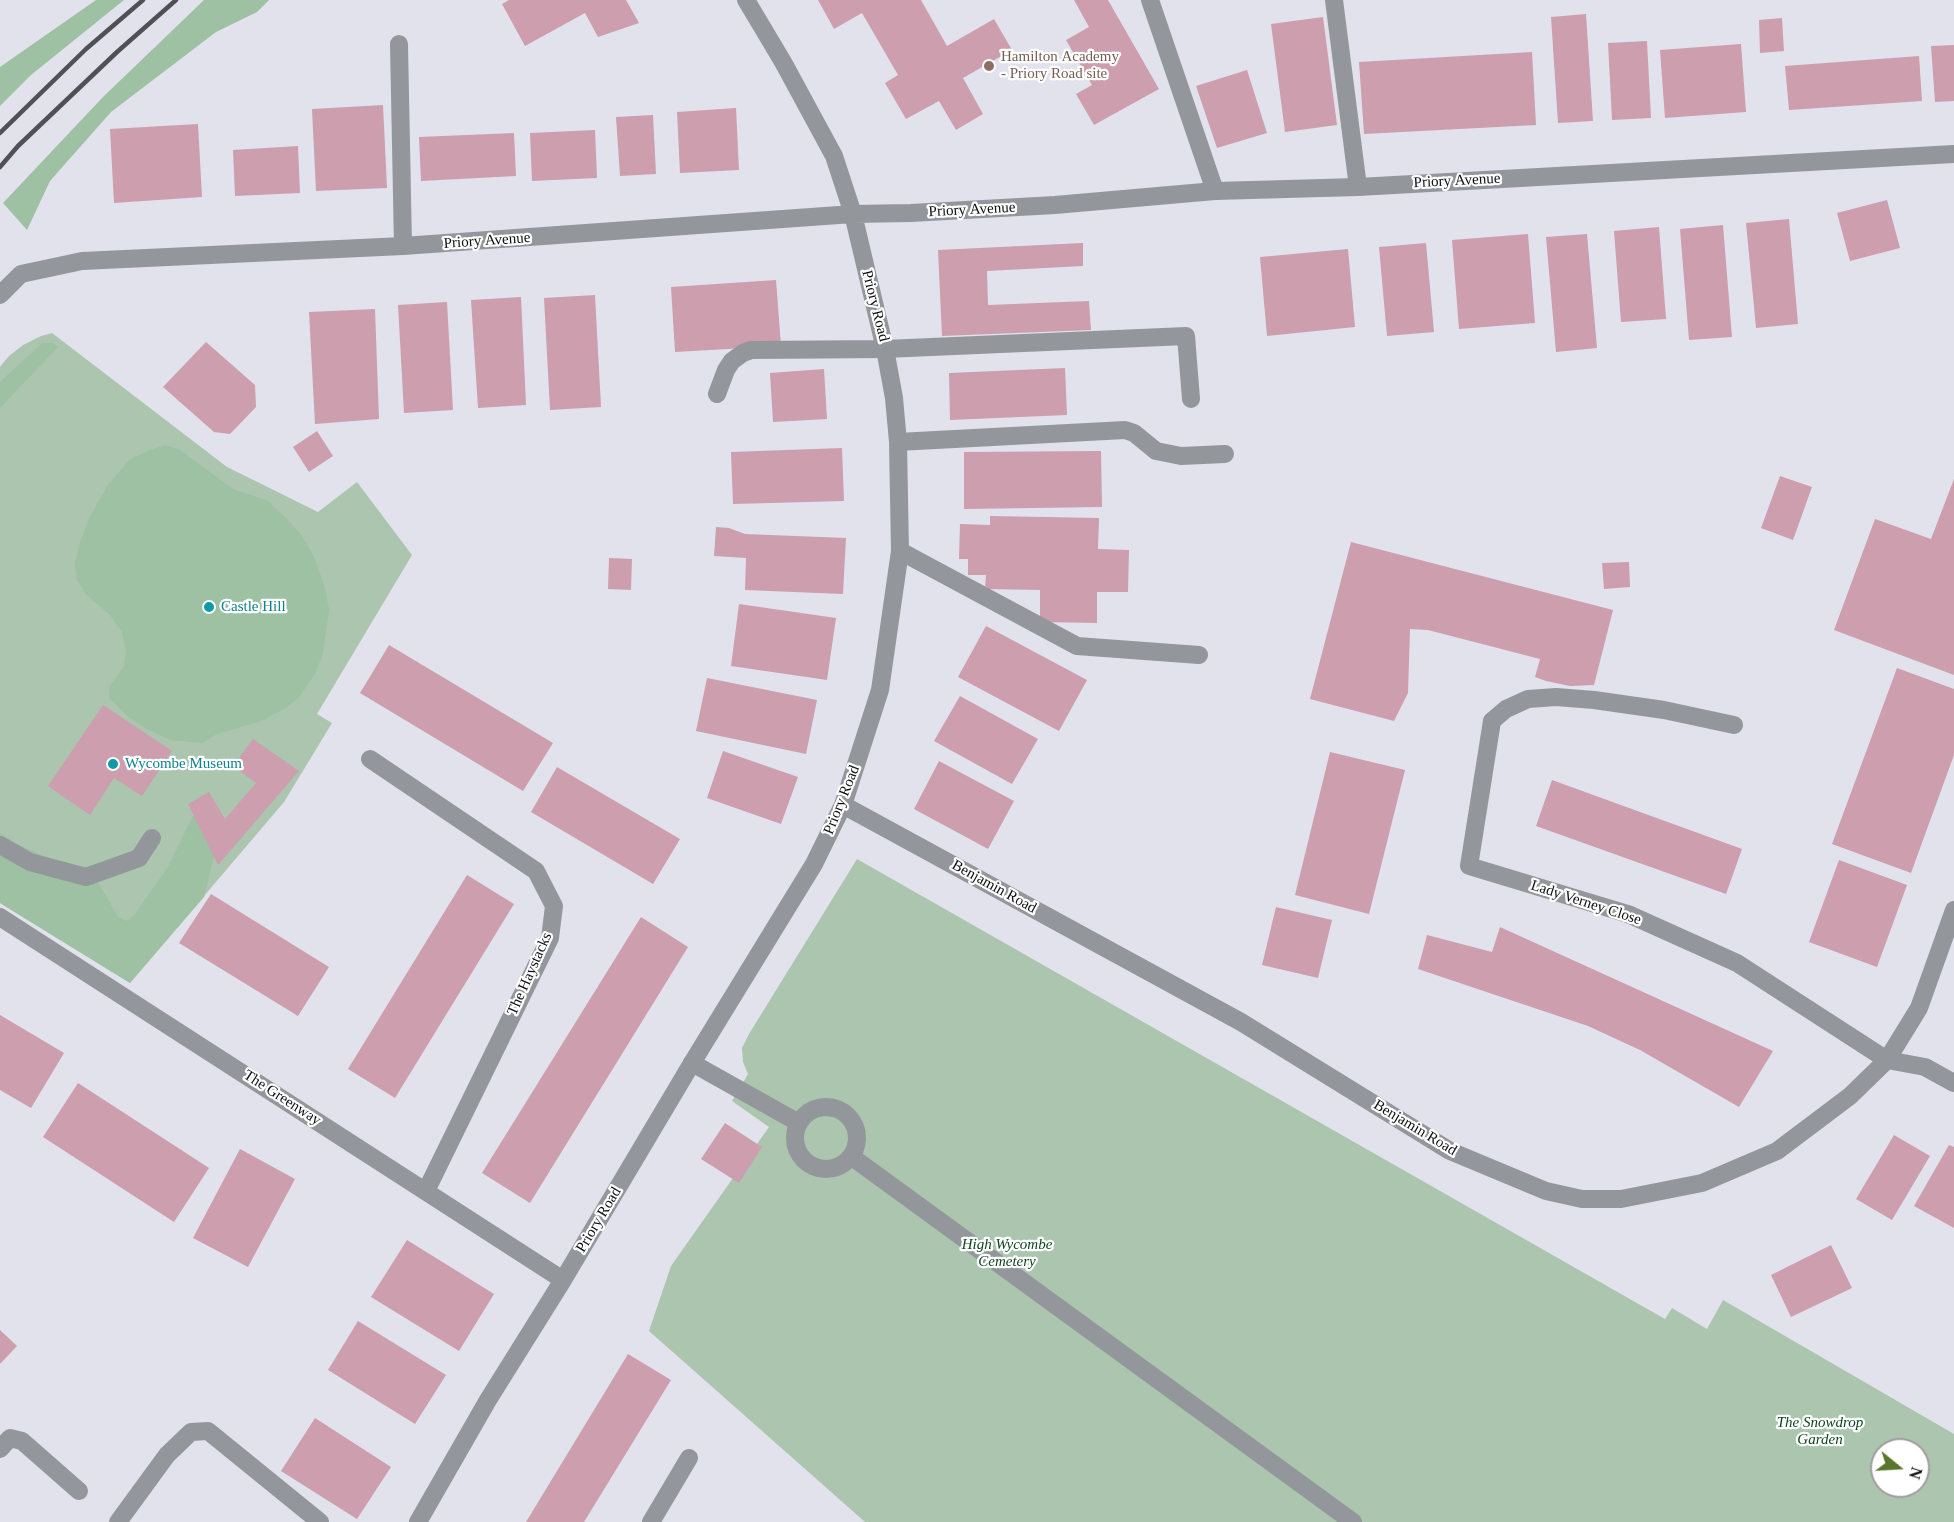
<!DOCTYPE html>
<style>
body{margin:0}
#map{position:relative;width:1954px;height:1522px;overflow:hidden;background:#e2e2ed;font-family:"Times New Roman",serif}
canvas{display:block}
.north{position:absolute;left:1870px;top:1438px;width:60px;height:60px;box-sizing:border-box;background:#fff;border:2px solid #9f9fa1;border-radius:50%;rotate:108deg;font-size:16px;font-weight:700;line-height:24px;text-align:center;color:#0f0f13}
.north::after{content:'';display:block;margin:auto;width:21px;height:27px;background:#59772c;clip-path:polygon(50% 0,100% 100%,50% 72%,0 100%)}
</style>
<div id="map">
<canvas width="1954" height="1522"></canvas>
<div class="north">N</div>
</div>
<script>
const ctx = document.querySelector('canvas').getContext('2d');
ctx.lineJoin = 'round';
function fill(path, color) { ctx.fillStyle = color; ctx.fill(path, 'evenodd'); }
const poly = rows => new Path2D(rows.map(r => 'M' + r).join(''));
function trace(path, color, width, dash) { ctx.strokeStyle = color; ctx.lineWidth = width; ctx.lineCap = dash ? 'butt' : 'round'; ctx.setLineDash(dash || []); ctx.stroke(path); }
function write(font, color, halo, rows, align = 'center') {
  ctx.font = font + ' "Times New Roman",serif'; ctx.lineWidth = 4.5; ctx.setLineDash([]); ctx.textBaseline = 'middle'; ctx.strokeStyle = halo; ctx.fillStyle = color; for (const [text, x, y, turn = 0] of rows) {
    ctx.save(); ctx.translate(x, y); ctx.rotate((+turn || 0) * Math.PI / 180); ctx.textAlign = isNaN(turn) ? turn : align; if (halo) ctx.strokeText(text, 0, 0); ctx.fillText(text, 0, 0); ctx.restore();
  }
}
const green = poly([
 [52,333,227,467,318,512,357,482,412,555,317,714,332,723,284,802,130,983,0,903,0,367,9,356,23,345,41,336],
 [857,859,1665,1319,1672,1308,1707,1329,1723,1300,1954,1434,1954,1522,865,1522,649,1331,671,1266,769,1127,732,1101,748,1074,743,1062,742,1048,749,1034],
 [1882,1450,1918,1450,1918,1486,1882,1486]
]);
const forest = poly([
 [96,0,124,0,31,75,0,106,0,67],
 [204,0,269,0,257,12,216,32,111,112,50,181,27,230,3,203,103,97],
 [42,343,53,343,58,347,0,408,0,382],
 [165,445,180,450,233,489,268,501,288,520,302,536,315,559,325,588,329,610,323,653,315,674,299,697,284,709,261,721,217,734,202,743,170,740,147,729,126,715,109,698,110,686,124,666,126,651,122,632,110,615,86,594,77,580,75,563,80,542,90,517,107,486,129,460,147,451],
 [194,814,214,856,204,897,130,983,0,903,0,833,19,845,53,860,90,871,102,889,118,917,127,921,135,914,168,867]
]);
const building = poly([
 [509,0,626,0,639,23,598,37,585,13,525,46,502,4],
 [818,0,921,0,947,46,994,19,1012,50,963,78,983,114,956,130,939,101,906,119,885,83,898,75,862,13,834,29],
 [1074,0,1108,0,1159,89,1094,125,1076,94,1092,85,1066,40,1089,27],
 [1586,14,1593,121,1558,123,1551,17],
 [1323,17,1337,125,1285,132,1271,24],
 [1782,18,1784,51,1760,53,1759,20],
 [1647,41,1651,118,1612,120,1608,43],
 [1741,44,1746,112,1665,118,1660,50],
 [1954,45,1954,101,1935,102,1931,46],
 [1532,52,1536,125,1364,134,1359,62],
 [1919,56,1922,101,1789,110,1785,66],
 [1247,70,1267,133,1217,148,1196,86],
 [383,105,387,188,316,191,312,109],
 [736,108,739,170,680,173,677,112],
 [653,115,656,174,620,176,616,117],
 [198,124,202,197,114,203,110,129],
 [595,130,597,178,532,181,530,133],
 [514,133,516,176,421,181,419,137],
 [298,146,300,193,235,196,233,150],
 [1887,200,1900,248,1850,261,1837,213],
 [1789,219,1798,324,1756,328,1746,223],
 [1723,225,1732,337,1689,340,1680,229],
 [1659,227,1666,319,1621,322,1614,231],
 [1528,234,1535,323,1459,329,1452,240],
 [1587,234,1597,348,1556,352,1546,237],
 [1083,243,1083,266,987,271,988,305,1089,301,1091,330,942,336,938,250],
 [1426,243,1434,332,1387,336,1379,247],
 [1348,249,1355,327,1267,336,1260,257],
 [776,280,781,346,675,352,671,287],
 [595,295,601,407,550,410,544,298],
 [521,297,526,405,478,408,471,300],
 [447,302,453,410,404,413,398,305],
 [375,309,379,419,315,424,309,312],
 [206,342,255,385,256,407,230,434,214,432,163,387],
 [1065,368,1067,415,950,420,949,373],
 [824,369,827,419,773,422,770,373],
 [317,431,333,456,309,472,293,447],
 [842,448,844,501,733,504,731,452],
 [1101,451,1102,507,964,509,964,452],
 [1780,476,1812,487,1793,540,1761,528],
 [1954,479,1954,675,1834,630,1875,519,1931,539],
 [990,516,1099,518,1098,549,1129,550,1128,592,1097,592,1097,623,1040,622,1040,590,985,589,986,575,968,575,968,559,959,559,960,524,990,525],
 [716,527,729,528,745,534,846,538,843,594,745,590,746,558,714,556],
 [1351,542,1613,610,1594,685,1570,686,1546,681,1535,677,1540,659,1428,630,1410,629,1408,693,1394,721,1310,699],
 [609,558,632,559,631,590,608,589],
 [1629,562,1630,587,1604,589,1602,563],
 [739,604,836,618,827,680,731,666],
 [986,626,1087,680,1059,731,958,677],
 [389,645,553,743,523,791,360,693],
 [1897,668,1954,689,1954,755,1911,873,1832,844],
 [707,678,817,700,806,754,696,731],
 [960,696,1038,739,1012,784,934,741],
 [103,705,172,751,142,796,114,778,90,815,48,786],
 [253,739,299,771,218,865,188,804,209,792,225,819,256,783,233,766],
 [723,751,798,777,781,824,707,798],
 [1330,752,1405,770,1369,914,1295,895],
 [939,761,1014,801,988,849,914,809],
 [557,767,680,839,653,884,531,812],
 [1552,780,1742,849,1726,894,1536,826],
 [1839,860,1907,885,1877,967,1809,942],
 [467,875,514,904,395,1098,348,1069],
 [211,894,329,967,298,1016,179,943],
 [1276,907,1332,920,1318,978,1262,965],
 [641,917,688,947,530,1203,482,1173],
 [1500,927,1773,1051,1739,1107,1640,1050,1588,1026,1418,969,1427,935,1492,952],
 [0,1015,64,1053,31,1108,0,1090],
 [78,1083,209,1168,174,1222,43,1137],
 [725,1123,762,1147,739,1183,701,1159],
 [1894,1135,1930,1156,1892,1220,1856,1199],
 [1949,1145,1954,1147,1954,1228,1914,1206],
 [240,1149,295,1179,248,1267,193,1238],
 [407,1240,494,1294,459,1351,371,1297],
 [1831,1245,1852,1288,1791,1317,1771,1275],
 [358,1321,446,1375,415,1424,328,1370],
 [0,1330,17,1346,0,1364],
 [628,1354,671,1380,584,1522,526,1522],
 [315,1418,391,1467,357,1519,281,1471]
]);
const lane = poly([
 [1150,0,1215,191],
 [1334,0,1358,187],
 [399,44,403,246],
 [717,394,726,370,732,361,743,353,751,350,885,349,1186,336,1191,399],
 [898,442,1125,430,1134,433,1156,451,1181,456,1225,454],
 [900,551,1077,646,1199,655],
 [1492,721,1506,709,1528,699,1556,697,1594,700,1664,710,1734,725],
 [0,845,30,862,86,877,139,858,152,838],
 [692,1063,799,1123],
 '795 1138a31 31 0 1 1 62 0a31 31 0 1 1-62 0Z',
 [852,1157,1353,1522],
 [0,1449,10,1438,22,1441,79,1491],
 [118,1522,167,1455,191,1432,208,1431,320,1522]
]);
const street = poly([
 [0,295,21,274,82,261,403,246,853,214,911,213,1055,205,1215,191,1358,187,1954,154],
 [1492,721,1469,866,1628,914,1737,963,1887,1060,1925,1067,1954,1083],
 [370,759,536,871,554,906,550,938,426,1191],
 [843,805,1241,1022,1450,1151,1546,1191,1582,1199,1621,1199,1702,1183,1777,1151,1850,1096,1887,1060,1919,1008,1954,910],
 [0,917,563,1280],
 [418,1522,488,1400,563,1280,692,1063,814,864,843,805,880,690,900,551,898,442,894,398,885,349,853,214,834,156,783,62,746,0],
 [651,1522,689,1458]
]);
const rail = poly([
 [0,133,86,49,143,0],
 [0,167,18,146,117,52,176,0]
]);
const markers = [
 [989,66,6,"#8d6e63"],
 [209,607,6,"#0f9aa8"],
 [113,764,6,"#0f9aa8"]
];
const educationNames = [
 ["Hamilton Academy",1001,57],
 ["- Priory Road site",1001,74]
];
const streetNames = [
 ["Priory Avenue",1457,181,-3],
 ["Priory Avenue",972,210,-3],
 ["Priory Avenue",487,241,-4],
 ["Priory Road",875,306,76],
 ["Priory Road",842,800,-68],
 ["Benjamin Road",994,887,29],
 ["Lady Verney Close",1586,903,18],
 ["The Haystacks",530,974,-66],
 ["The Greenway",282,1098,33],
 ["Benjamin Road",1415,1128,31],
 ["Priory Road",599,1220,-59]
];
const cultureNames = [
 ["Castle Hill",221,607],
 ["Wycombe Museum",125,764]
];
const parkNames = [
 ["High Wycombe",1007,1245],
 ["Cemetery",1007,1262],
 ["The Snowdrop",1820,1423],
 ["Garden",1820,1440]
];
fill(green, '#abc5ae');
fill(forest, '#9dc1a2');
fill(building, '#cc9eae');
trace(lane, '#93979b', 18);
trace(street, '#93979b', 18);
trace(rail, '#505056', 4.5);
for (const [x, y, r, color] of markers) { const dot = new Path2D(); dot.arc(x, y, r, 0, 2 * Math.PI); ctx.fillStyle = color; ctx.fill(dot); trace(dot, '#fff', 2); }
write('15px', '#785e54', '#fff', educationNames, 'left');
write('15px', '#0f0f13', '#fff', streetNames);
write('15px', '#0d838f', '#fff', cultureNames, 'left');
write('italic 15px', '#0d451d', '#fff', parkNames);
</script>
